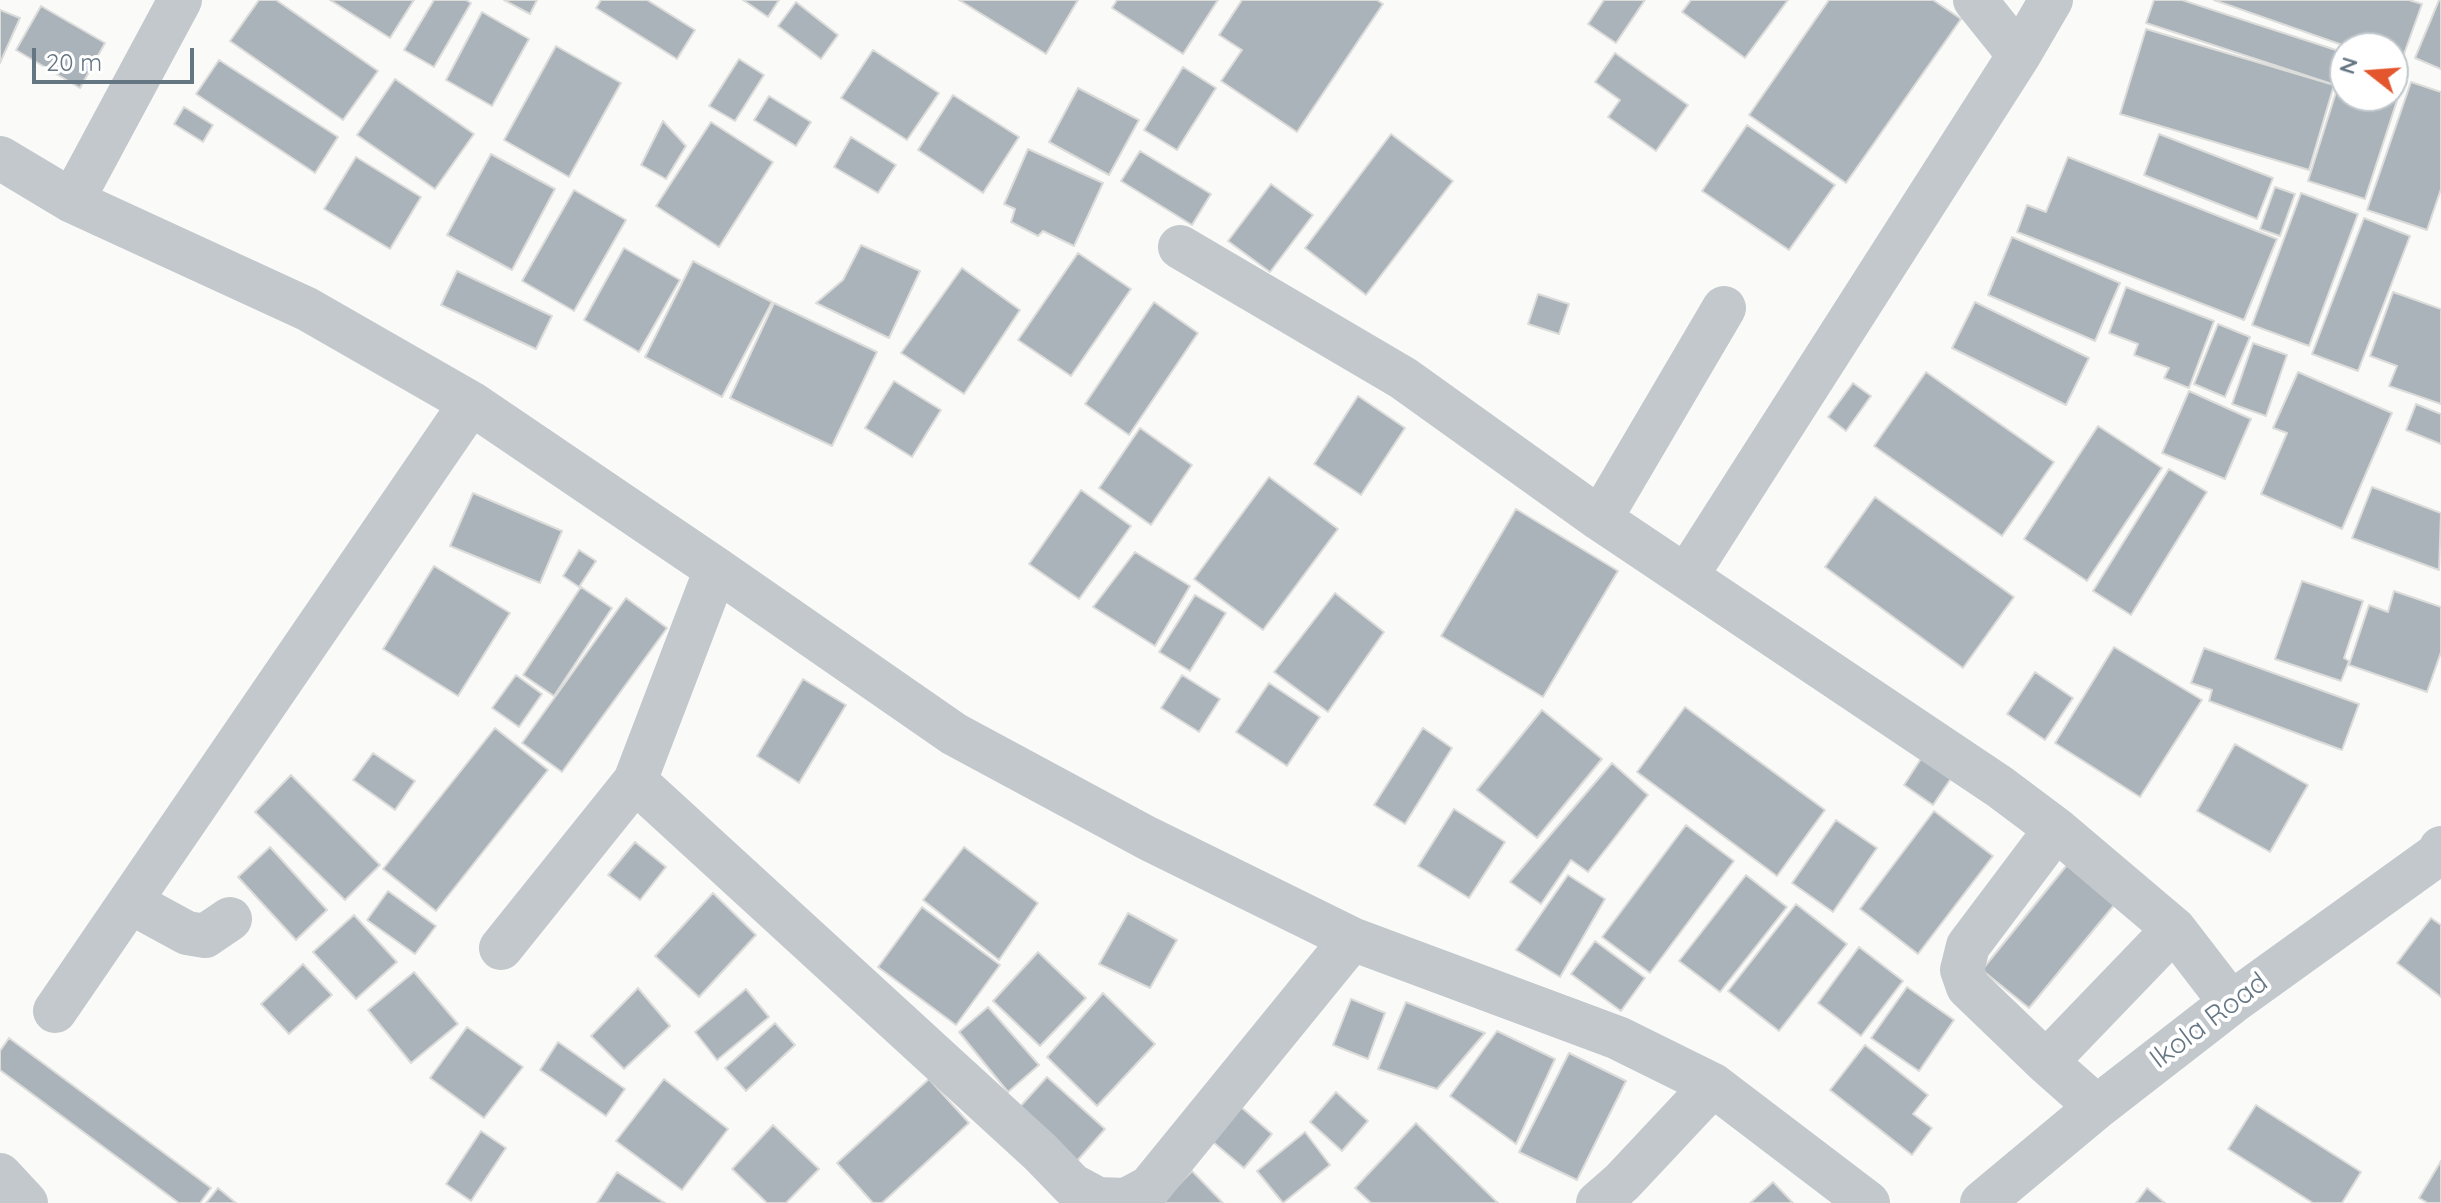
<!DOCTYPE html>
<style>
body{margin:0}
#map{position:relative;width:2441px;height:1203px;overflow:hidden;background:#fafaf8;font-family:Quicksand,sans-serif}
canvas{display:block}
.north{position:absolute;left:2329px;top:32px;width:80px;height:80px;box-sizing:border-box;background:#fff;border:2px solid #c1c8cd;border-radius:50%;rotate:287deg;font-size:22px;font-weight:700;line-height:32px;text-align:center;color:#657683}
.north::after{content:'';display:block;margin:auto;width:28px;height:36px;background:#e4572e;clip-path:polygon(50% 0,100% 100%,50% 72%,0 100%)}
.scale{position:absolute;left:32px;top:48px;width:162px;height:36px;box-sizing:border-box;border:4px solid #657683;border-top:0;padding-left:10px;font-size:24px;line-height:28px;white-space:nowrap;color:#657683;-webkit-text-stroke:6px #fff;paint-order:stroke}
</style>
<div id="map">
<canvas width="2441" height="1203"></canvas>
<div class="north">N</div>
<div class="scale">20 m</div>
</div>
<script>
const ctx = document.querySelector('canvas').getContext('2d');
ctx.lineJoin = 'round';
function fill(path, color) { ctx.fillStyle = color; ctx.fill(path, 'evenodd'); }
const poly = rows => new Path2D(rows.map(r => 'M' + r).join(''));
function trace(path, color, width, dash) { ctx.strokeStyle = color; ctx.lineWidth = width; ctx.lineCap = dash ? 'butt' : 'round'; ctx.setLineDash(dash || []); ctx.stroke(path); }
function write(font, color, halo, rows, align = 'center') {
  ctx.font = font + ' Quicksand,sans-serif'; ctx.lineWidth = 8; ctx.setLineDash([]); ctx.textBaseline = 'middle'; ctx.strokeStyle = halo; ctx.fillStyle = color; for (const [text, x, y, turn = 0] of rows) {
    ctx.save(); ctx.translate(x, y); ctx.rotate((+turn || 0) * Math.PI / 180); ctx.textAlign = isNaN(turn) ? turn : align; if (halo) ctx.strokeText(text, 0, 0); ctx.fillText(text, 0, 0); ctx.restore();
  }
}
const building = poly([
 [259,0,276,0,378,71,343,120,230,41,259,0],
 [330,0,414,0,390,38,330,0],
 [434,0,466,0,471,3,434,67,404,50,434,0],
 [504,0,537,0,530,14,504,0],
 [601,0,647,0,695,30,677,59,596,8,601,0],
 [743,0,779,0,768,17,743,0],
 [959,0,1078,0,1046,54,959,0],
 [1117,0,1218,0,1183,54,1112,8,1117,0],
 [1242,0,1377,0,1383,4,1297,132,1221,81,1242,50,1219,35,1242,0],
 [1604,0,1645,0,1616,43,1588,24,1604,0],
 [1691,0,1788,0,1745,58,1682,12,1691,0],
 [1829,0,1933,0,1961,19,1846,183,1749,115,1829,0],
 [2154,0,2182,0,2345,53,2345,96,2393,96,2393,68,2406,73,2365,199,2308,181,2338,86,2146,23,2154,0],
 [2214,0,2409,0,2422,4,2400,65,2393,63,2393,48,2351,48,2214,0],
 [2439,0,2441,0,2441,69,2415,58,2439,0],
 [796,2,838,35,821,59,778,26,796,2],
 [41,6,105,43,80,88,16,50,41,6],
 [0,10,20,18,0,63,0,10],
 [482,12,529,39,492,106,446,80,482,12],
 [2146,29,2334,85,2309,170,2120,114,2146,29],
 [556,46,621,83,569,177,504,140,556,46],
 [873,50,939,93,907,140,841,98,873,50],
 [1615,53,1688,105,1656,151,1608,117,1620,100,1595,82,1615,53],
 [739,59,764,75,735,121,709,106,739,59],
 [219,60,338,137,315,173,196,94,219,60],
 [1183,67,1216,88,1177,150,1144,130,1183,67],
 [395,79,474,134,435,189,357,135,395,79],
 [2411,82,2441,92,2441,189,2427,230,2367,210,2411,82],
 [1078,88,1139,120,1109,175,1049,142,1078,88],
 [953,95,1019,137,983,193,918,150,953,95],
 [769,96,811,122,796,146,754,120,769,96],
 [184,107,213,125,203,142,174,124,184,107],
 [663,121,686,146,666,179,641,165,663,121],
 [711,122,773,162,719,247,656,206,711,122],
 [1747,125,1835,185,1789,250,1702,191,1747,125],
 [1391,134,1453,181,1366,295,1305,248,1391,134],
 [2159,134,2273,178,2257,219,2144,175,2159,134],
 [851,137,896,165,878,193,834,167,851,137],
 [1028,149,1103,183,1074,246,1043,231,1038,236,1011,222,1015,209,1004,204,1028,149],
 [1140,151,1211,194,1192,225,1121,181,1140,151],
 [491,154,555,189,512,270,447,235,491,154],
 [356,157,421,197,390,249,324,209,356,157],
 [2068,157,2277,239,2244,320,2017,232,2027,205,2046,212,2068,157],
 [1271,184,1313,215,1270,272,1228,241,1271,184],
 [2275,187,2295,194,2280,236,2260,229,2275,187],
 [574,190,626,220,574,311,522,281,574,190],
 [2301,193,2358,214,2309,346,2252,325,2301,193],
 [2364,218,2410,236,2358,371,2312,354,2364,218],
 [2012,237,2120,283,2095,341,1988,295,2012,237],
 [861,245,920,271,889,338,816,303,843,280,861,245],
 [624,248,680,280,639,352,584,320,624,248],
 [1078,253,1131,289,1071,376,1018,340,1078,253],
 [693,261,772,302,722,397,645,357,693,261],
 [962,268,1020,310,964,394,901,353,962,268],
 [457,271,552,316,536,349,441,305,457,271],
 [2126,287,2214,321,2189,388,2164,378,2169,368,2134,355,2138,344,2109,333,2126,287],
 [2393,292,2441,309,2441,404,2389,386,2397,366,2370,356,2393,292],
 [1538,294,1569,304,1559,334,1528,324,1538,294],
 [1154,302,1198,333,1129,435,1085,404,1154,302],
 [1975,302,2089,358,2066,405,1952,348,1975,302],
 [774,303,877,352,832,446,730,398,774,303],
 [2218,324,2250,337,2225,397,2194,384,2218,324],
 [2253,343,2287,355,2266,416,2232,404,2253,343],
 [1926,372,2054,462,2002,536,1874,446,1926,372],
 [2298,372,2392,413,2342,529,2261,494,2287,433,2273,428,2298,372],
 [894,381,941,410,912,457,865,428,894,381],
 [1853,383,1871,396,1846,431,1828,417,1853,383],
 [2189,391,2251,419,2225,479,2162,453,2189,391],
 [1358,396,1405,428,1361,495,1314,464,1358,396],
 [2416,404,2441,414,2441,444,2406,430,2416,404],
 [2098,426,2162,468,2087,581,2024,539,2098,426],
 [1140,428,1192,465,1151,525,1099,488,1140,428],
 [2169,469,2207,492,2131,615,2093,591,2169,469],
 [1269,477,1338,529,1263,630,1194,579,1269,477],
 [2372,487,2441,513,2439,570,2352,538,2372,487],
 [1081,490,1131,526,1079,599,1029,564,1081,490],
 [473,493,562,531,540,583,450,546,473,493],
 [1875,497,2014,597,1963,668,1825,567,1875,497],
 [1516,509,1618,571,1543,697,1441,636,1516,509],
 [579,550,596,561,579,587,563,576,579,550],
 [1135,552,1190,586,1155,646,1093,607,1135,552],
 [434,566,510,613,458,696,383,649,434,566],
 [2302,581,2363,601,2344,658,2349,661,2341,681,2275,659,2302,581],
 [581,587,612,608,554,696,523,675,581,587],
 [2394,591,2441,607,2441,652,2427,692,2349,665,2369,605,2388,612,2394,591],
 [1335,593,1384,632,1328,712,1274,672,1335,593],
 [1195,595,1226,613,1190,671,1159,652,1195,595],
 [626,598,667,628,562,772,522,743,626,598],
 [2114,647,2202,700,2140,797,2055,743,2114,647],
 [2204,648,2359,704,2342,750,2209,701,2212,690,2191,683,2204,648],
 [2035,672,2073,698,2045,740,2007,714,2035,672],
 [516,675,542,694,519,727,492,708,516,675],
 [1182,675,1220,699,1199,732,1161,708,1182,675],
 [803,679,846,705,799,783,757,756,803,679],
 [1269,683,1320,717,1287,766,1236,732,1269,683],
 [1685,707,1825,810,1777,876,1637,772,1685,707],
 [1542,710,1602,759,1537,838,1477,790,1542,710],
 [495,728,548,770,436,911,383,869,495,728],
 [1423,728,1452,748,1405,824,1374,805,1423,728],
 [2235,744,2308,785,2270,852,2197,811,2235,744],
 [1928,748,1958,768,1933,805,1904,785,1928,748],
 [373,753,415,781,395,810,353,780,373,753],
 [1612,763,1648,795,1588,872,1571,860,1541,904,1510,882,1612,763],
 [291,775,380,865,345,900,255,812,291,775],
 [1454,809,1505,842,1469,898,1418,866,1454,809],
 [1934,811,1993,856,1918,954,1860,909,1934,811],
 [1836,820,1877,848,1833,912,1792,883,1836,820],
 [1686,825,1734,861,1650,973,1602,937,1686,825],
 [635,842,666,867,640,900,608,875,635,842],
 [270,847,327,910,296,940,238,877,270,847],
 [964,847,1038,903,999,960,923,900,964,847],
 [2067,865,2115,904,2029,1008,1982,970,2067,865],
 [1568,875,1605,899,1560,977,1516,950,1568,875],
 [1746,875,1787,907,1720,992,1679,961,1746,875],
 [388,891,436,926,415,954,367,920,388,891],
 [713,893,756,935,699,997,655,956,713,893],
 [1796,904,1847,944,1779,1031,1728,991,1796,904],
 [922,907,1000,965,956,1025,878,967,922,907],
 [1128,913,1177,940,1150,988,1099,964,1128,913],
 [354,915,397,962,356,999,313,952,354,915],
 [2431,918,2441,925,2441,997,2397,963,2431,918],
 [1595,941,1645,978,1621,1011,1571,974,1595,941],
 [1859,947,1903,981,1861,1036,1818,1003,1859,947],
 [1038,952,1086,998,1040,1046,993,1001,1038,952],
 [303,964,332,995,289,1034,261,1004,303,964],
 [414,972,458,1024,411,1063,368,1010,414,972],
 [1907,987,1954,1020,1919,1071,1871,1038,1907,987],
 [638,988,670,1026,624,1069,591,1036,638,988],
 [746,989,769,1017,717,1060,695,1032,746,989],
 [1103,993,1155,1044,1097,1106,1047,1057,1103,993],
 [1351,999,1385,1013,1368,1059,1333,1045,1351,999],
 [1406,1002,1485,1033,1437,1089,1378,1069,1406,1002],
 [988,1007,1039,1065,1008,1092,959,1032,988,1007],
 [775,1023,795,1045,746,1091,725,1068,775,1023],
 [467,1027,523,1067,484,1118,430,1078,467,1027],
 [1497,1031,1555,1059,1516,1144,1450,1096,1497,1031],
 [9,1038,211,1188,200,1203,179,1203,0,1070,0,1051,9,1038],
 [558,1042,625,1089,606,1116,540,1070,558,1042],
 [1865,1045,1928,1095,1913,1114,1932,1128,1912,1155,1830,1090,1865,1045],
 [1569,1053,1626,1081,1577,1180,1519,1152,1569,1053],
 [1047,1077,1105,1129,1076,1162,1017,1110,1047,1077],
 [664,1079,728,1129,682,1190,616,1141,664,1079],
 [929,1079,969,1123,882,1203,873,1203,837,1163,929,1079],
 [1336,1092,1368,1121,1342,1151,1310,1122,1336,1092],
 [2256,1105,2361,1172,2342,1203,2313,1203,2228,1149,2256,1105],
 [1241,1107,1272,1134,1244,1168,1213,1142,1241,1107],
 [1416,1123,1498,1203,1371,1203,1355,1188,1416,1123],
 [773,1125,819,1169,786,1203,767,1203,732,1169,773,1125],
 [481,1131,506,1148,471,1201,446,1184,481,1131],
 [1305,1132,1330,1165,1283,1203,1257,1171,1305,1132],
 [2441,1161,2441,1203,2428,1203,2419,1198,2441,1161],
 [1192,1171,1223,1203,1166,1203,1164,1200,1192,1171],
 [617,1172,665,1203,597,1203,617,1172],
 [1773,1182,1793,1203,1750,1203,1773,1182],
 [218,1188,236,1203,206,1203,218,1188],
 [2147,1188,2165,1203,2136,1203,2147,1188]
]);
const minor = poly([
 [1975,0,2019,55],
 [0,158,72,201,307,309,471,403,716,569,954,734,1147,838,1352,939,1618,1038,1713,1085,1868,1203],
 [72,201,180,0],
 [1180,247,1403,378,1600,519,2000,787,2056,829,2174,929,2231,1003],
 [1600,519,1724,308],
 [1687,575,2019,55,2051,0],
 [635,781,1040,1152,1072,1185,1098,1199,1126,1200,1150,1187,1352,939],
 [2056,829,1968,946,1962,970,1968,987,2046,1062,2097,1107],
 [130,902,187,933,205,936,230,919],
 [501,948,635,781,716,569],
 [55,1011,471,403],
 [2046,1062,2174,929],
 [0,1175,26,1203],
 [1598,1203,1622,1182,1713,1085],
 [1982,1203,2097,1107,2231,1003,2438,854,2441,848]
]);
const streetNames = [
 ["Ikola Road",2209,1021,-37]
];
fill(building, '#aab3b9');
trace(building, '#dcdcda', 2);
trace(minor, '#c3c8cc', 44);
write('28px', '#657683', '#fff', streetNames);
</script>
